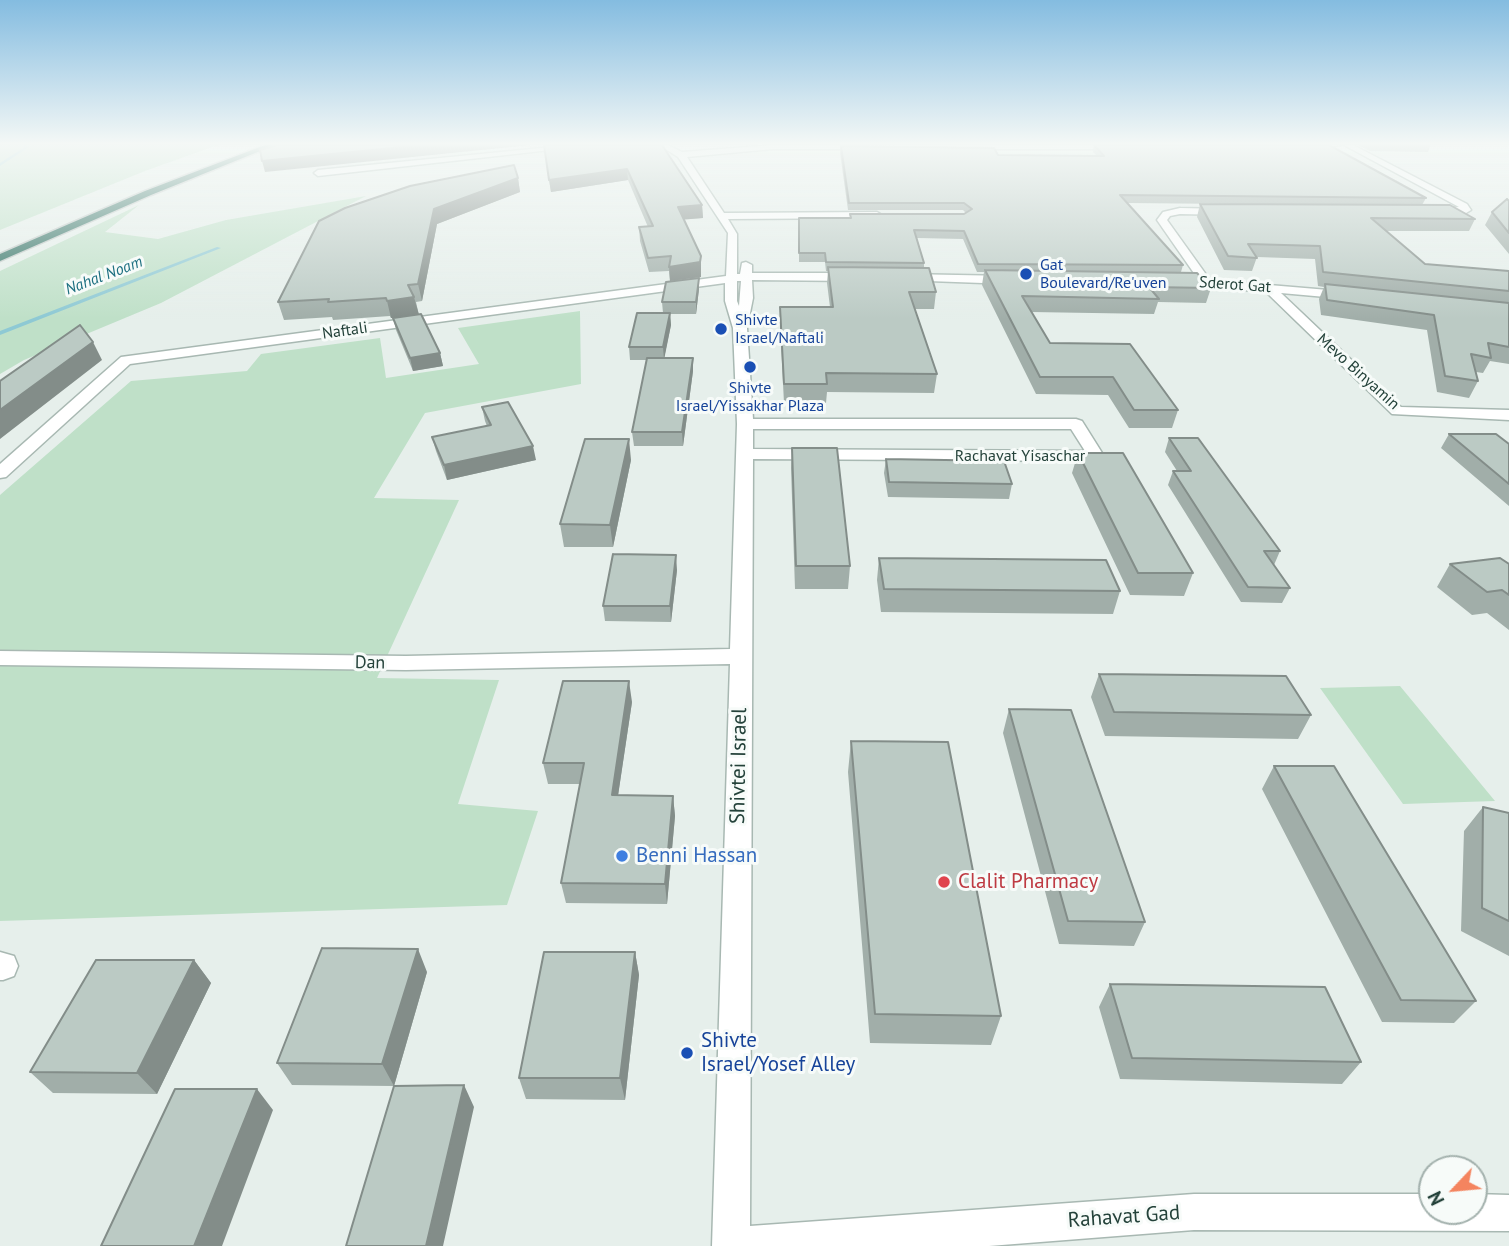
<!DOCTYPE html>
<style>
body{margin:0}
#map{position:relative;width:1509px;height:1246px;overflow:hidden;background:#e6efeb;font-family:"PT Sans",sans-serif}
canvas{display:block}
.north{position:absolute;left:1418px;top:1155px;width:70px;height:70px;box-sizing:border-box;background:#f7fbf9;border:2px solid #a3b1ad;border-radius:50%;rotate:244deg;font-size:19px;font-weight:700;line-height:28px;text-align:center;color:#24423a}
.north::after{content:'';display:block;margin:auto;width:24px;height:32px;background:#f4845f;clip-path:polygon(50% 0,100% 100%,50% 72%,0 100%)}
</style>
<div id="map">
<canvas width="1509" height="1246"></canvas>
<div class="north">N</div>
</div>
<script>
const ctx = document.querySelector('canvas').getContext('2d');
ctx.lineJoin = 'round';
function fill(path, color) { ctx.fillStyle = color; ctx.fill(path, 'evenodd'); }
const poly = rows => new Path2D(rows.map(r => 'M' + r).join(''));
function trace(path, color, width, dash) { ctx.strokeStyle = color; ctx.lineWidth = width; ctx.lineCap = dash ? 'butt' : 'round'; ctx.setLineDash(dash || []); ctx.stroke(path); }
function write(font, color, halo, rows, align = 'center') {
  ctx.font = font + ' "PT Sans",sans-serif'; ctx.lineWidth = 6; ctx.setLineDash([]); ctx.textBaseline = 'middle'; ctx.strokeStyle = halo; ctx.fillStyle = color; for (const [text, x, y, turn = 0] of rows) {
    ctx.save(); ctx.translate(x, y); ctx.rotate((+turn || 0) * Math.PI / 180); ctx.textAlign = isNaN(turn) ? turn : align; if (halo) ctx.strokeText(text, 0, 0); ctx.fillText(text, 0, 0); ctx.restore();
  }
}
const green = poly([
 [0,145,218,145,145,171,0,230],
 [366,196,161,303,24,360,0,374,0,271,139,205,105,232,158,239,226,220],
 [580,311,581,384,425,413,374,498,459,500,377,678,499,680,458,804,538,811,507,905,0,921,0,495,131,381,247,371,261,354,380,338,386,378,479,364,458,328],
 [1400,686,1495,801,1403,804,1320,688]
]);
const stream = poly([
 [23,145,27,145,29,147,0,166,0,163,25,147,23,145],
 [217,247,221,248,0,335,0,331,217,247]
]);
const street = poly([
 [572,145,595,145,318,176,314,173,318,170,572,145],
 [659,145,668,145,682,152,773,145,1123,145,1127,147,1123,149,773,149,687,157,724,213,877,212,882,215,877,218,728,219,737,234,737,274,740,274,742,263,746,262,752,265,752,273,856,273,862,277,856,281,752,280,753,298,747,328,753,419,1076,419,1082,421,1104,456,1096,461,753,459,750,1226,1194,1194,1432,1194,1432,1211,1474,1211,1474,1194,1509,1195,1509,1231,1194,1230,989,1246,712,1246,730,664,406,670,0,665,0,651,406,656,730,649,737,424,733,328,725,301,725,283,130,364,6,477,0,478,0,464,121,357,726,276,728,233,678,157,659,145],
 [737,281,741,281,739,306,737,301,737,281],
 [753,429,1071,429,1085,451,753,449,753,429],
 [1299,145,1342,145,1302,149,1299,145],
 [1344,145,1353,145,1467,204,1471,210,1466,213,1429,214,1428,212,1433,209,1459,207,1344,145],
 [1180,208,1226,209,1231,212,1226,215,1180,214,1170,216,1167,220,1210,280,1352,292,1352,298,1348,299,1281,293,1401,407,1509,410,1509,420,1392,414,1266,292,1174,284,1172,281,1178,277,1198,279,1157,220,1163,212,1180,208],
 [905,274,1010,276,1016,280,1010,284,901,280,901,276,905,274],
 [0,952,14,956,18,966,14,976,3,980,0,980,0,952]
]);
const highway = poly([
 [265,145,275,145,151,195,0,261,0,254,145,191,265,145]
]);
const wall = poly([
 [544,145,662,145,702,205,703,218,684,219,701,256,701,277,670,281,669,271,649,272,640,241,639,227,648,227,628,180,551,192],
 [1094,145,1426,198,1422,205,1475,219,1469,231,1386,231,1425,264,1509,271,1509,364,1490,361,1483,373,1476,372,1478,381,1469,398,1437,392,1427,330,1321,315,1319,299,1324,287,1318,286,1315,259,1257,257,1252,271,1224,270,1197,217,1200,204,1338,205,1127,203,1183,265,1181,272,1211,288,1206,303,1158,302,1154,314,1031,312,1050,343,1178,410,1172,428,1129,428,1108,395,1036,394,982,285,984,272,977,272,963,239,917,238,924,263,924,268,936,292,934,309,914,309,937,374,934,393,827,392,826,403,784,403,780,324,780,307,830,307,827,283,828,271,826,271,825,262,799,262,799,218,850,218,850,214,964,214,966,213,963,210,848,210,840,153,841,146,998,155,1097,156,1093,152],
 [1357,145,1431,145,1428,152,1370,151],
 [518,178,520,192,437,224,422,301,416,302,419,315,391,318,390,316,333,320,332,317,284,320,278,302],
 [1509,201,1509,254,1485,225,1492,212],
 [699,289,696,314,670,314,671,325,664,358,693,371,683,446,634,446,632,432,647,360,630,360,629,347,663,313,662,302],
 [393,318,440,353,443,366,413,371,396,330],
 [482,407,536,460,447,480,436,451,432,437,487,426,485,421],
 [1449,434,1509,444,1509,506,1441,448],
 [1169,438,1280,551,1274,565,1290,588,1282,603,1241,602,1168,485,1173,471,1177,471,1165,452],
 [792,448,850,566,848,589,795,589,791,468],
 [1078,453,1193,573,1184,596,1130,595,1072,473],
 [886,459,1012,484,1009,499,888,497,884,473],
 [631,460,613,547,564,547,560,524],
 [879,558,1120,591,1113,614,881,612,877,580],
 [1450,564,1509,564,1509,630,1487,613,1472,615,1437,587],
 [677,570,671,622,605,621,603,606],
 [1099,674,1311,715,1298,739,1105,736,1091,697],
 [632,702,618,795,673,796,675,816,667,904,566,903,561,883,580,784,548,784,543,763],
 [1009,709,1145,922,1134,946,1059,944,1003,733],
 [851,741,1001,1016,991,1045,870,1043,848,772],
 [1274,766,1476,1001,1454,1023,1382,1022,1262,789],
 [1483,807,1509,813,1509,956,1461,931,1464,831],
 [635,952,639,975,625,1100,526,1099,519,1078],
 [194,960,211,983,157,1094,53,1093,30,1072],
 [427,972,394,1086,292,1085,277,1063],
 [1110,984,1361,1062,1342,1084,1120,1079,1099,1007]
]);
const shadedWall = poly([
 [422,145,531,145,265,172,262,161],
 [627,169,628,180,551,192,549,180],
 [518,178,520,192,437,224,422,301,418,284,434,209],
 [702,205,703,218,679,220,678,207],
 [701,256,701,277,670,281,669,267],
 [699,278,699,289,696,314,696,302],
 [414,297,419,315,391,318,387,301],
 [670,313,671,325,664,360,663,347],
 [93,342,102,360,0,439,0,410],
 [440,353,443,366,413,371,410,358],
 [693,358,693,371,683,446,682,432],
 [629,439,631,460,613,547,610,525],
 [533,446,536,460,447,480,444,465],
 [676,555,677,570,671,622,670,606],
 [629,681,632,702,615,816,612,795],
 [673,796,675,816,667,904,665,884],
 [418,949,427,972,394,1086,382,1064],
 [635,952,639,975,625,1100,620,1078],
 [194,960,211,983,157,1094,137,1073],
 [464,1085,474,1107,443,1246,426,1246],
 [257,1089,273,1110,222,1246,194,1246]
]);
const building = poly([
 [277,145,422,145,262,161,260,150,277,145],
 [544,145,662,145,702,205,678,207,701,256,700,262,669,267,671,256,648,258,639,227,653,226,627,169,549,180,544,145],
 [1094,145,1329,145,1426,198,1120,195,1183,265,978,264,964,231,914,230,924,263,826,262,825,253,799,253,799,218,851,218,850,214,964,214,972,209,964,203,849,203,841,146,994,148,998,155,1104,156,1094,145],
 [514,165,518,178,434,209,418,284,408,285,414,297,387,301,386,298,328,302,329,299,278,302,319,221,345,208,410,186,514,165],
 [1507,199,1509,201,1509,233,1492,212,1507,199],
 [1200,204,1450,205,1475,219,1371,218,1425,264,1509,271,1509,291,1323,272,1320,246,1248,244,1257,258,1228,256,1200,204],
 [828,267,929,268,936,292,909,292,937,374,826,373,827,384,784,384,780,307,833,307,828,267],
 [985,270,1197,273,1211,288,1149,287,1159,299,1022,296,1050,343,1130,344,1178,410,1134,410,1113,377,1040,377,985,270],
 [699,278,696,302,662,302,666,282,699,278],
 [1325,284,1509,303,1509,347,1488,343,1491,358,1471,354,1478,381,1445,376,1434,315,1327,300,1325,284],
 [637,313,670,313,663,347,629,347,637,313],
 [421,314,440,353,410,358,393,318,421,314],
 [80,325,93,342,0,410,0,381,80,325],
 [647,358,693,358,682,432,632,432,647,358],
 [508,402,533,446,444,465,432,437,491,425,482,407,508,402],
 [1449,434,1496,434,1509,444,1509,484,1449,434],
 [1169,438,1198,438,1280,551,1264,551,1290,588,1248,587,1173,471,1191,471,1169,438],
 [585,439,629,439,610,525,560,524,585,439],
 [792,448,837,448,850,566,796,566,792,448],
 [1078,453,1123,453,1193,573,1138,573,1078,453],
 [886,459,1004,461,1012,484,889,482,886,459],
 [613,554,676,555,670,606,603,606,613,554],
 [879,558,1106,560,1120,591,884,589,879,558],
 [1500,558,1509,564,1509,595,1502,590,1487,592,1450,564,1500,558],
 [1099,674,1286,676,1311,715,1114,712,1099,674],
 [563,681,629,681,612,795,673,796,665,884,561,883,584,763,543,763,563,681],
 [1009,709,1071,710,1145,922,1068,921,1009,709],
 [851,741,948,742,1001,1016,875,1014,851,741],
 [1274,766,1334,766,1476,1001,1401,1000,1274,766],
 [1483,807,1509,813,1509,921,1482,908,1483,807],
 [322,948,418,949,382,1064,277,1063,322,948],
 [544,952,635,952,620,1078,519,1078,544,952],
 [96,960,194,960,137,1073,30,1072,96,960],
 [1110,984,1325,987,1361,1062,1132,1058,1110,984],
 [464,1085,426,1246,346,1246,394,1086,464,1085],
 [175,1089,257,1089,194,1246,101,1246,175,1089]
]);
const markers = [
 [1026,274,7,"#1a4fb4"],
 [721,329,7,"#1a4fb4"],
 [750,367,7,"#1a4fb4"],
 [622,856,7,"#3f7fe0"],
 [944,882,7,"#e0444e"],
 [687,1053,7,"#1a4fb4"]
];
const farTransitnames = [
 ["Gat",1040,265],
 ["Boulevard/Re'uven",1040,283],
 ["Shivte",735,320],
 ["Israel/Naftali",735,338],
 ["Shivte",750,388,"center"],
 ["Israel/Yissakhar Plaza",750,406,"center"]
];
const farWaternames = [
 ["Nahal Noam",104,276,-21]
];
const farStreetnames = [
 ["Sderot Gat",1235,285,4],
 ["Naftali",345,331,-8],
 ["Mevo Binyamin",1358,372,42],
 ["Rachavat Yisaschar",1020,456]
];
const streetNames = [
 ["Dan",370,663,1]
];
const nearStreetnames = [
 ["Shivtei Israel",739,766,-89],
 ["Rahavat Gad",1124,1217,-4]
];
const nearShopnames = [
 ["Benni Hassan",636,856]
];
const nearHealthnames = [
 ["Clalit Pharmacy",958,882]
];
const nearTransitnames = [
 ["Shivte",701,1041],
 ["Israel/Yosef Alley",701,1065]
];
fill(green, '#bfe0c8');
fill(stream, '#8ec9d4');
trace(street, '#a8b8b2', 3);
trace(highway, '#c2cac8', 3);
fill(street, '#fff');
fill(highway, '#2f6f62');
fill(wall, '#a1aea9');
fill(shadedWall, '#838d89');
fill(building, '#bbcac4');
trace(building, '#838d89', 2);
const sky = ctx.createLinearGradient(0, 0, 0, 319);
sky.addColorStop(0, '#84bce0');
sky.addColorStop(0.45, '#f4f8f6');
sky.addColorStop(1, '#f4f8f600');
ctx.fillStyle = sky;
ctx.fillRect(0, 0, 1509, 319);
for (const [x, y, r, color] of markers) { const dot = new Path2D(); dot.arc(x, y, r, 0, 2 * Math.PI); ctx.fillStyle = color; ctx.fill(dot); trace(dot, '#f7fbf9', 2.5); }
write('16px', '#164399', '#f7fbf9', farTransitnames, 'left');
write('italic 16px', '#1c6f80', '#f7fbf9', farWaternames);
write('16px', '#24423a', '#f7fbf9', farStreetnames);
write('18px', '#24423a', '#f7fbf9', streetNames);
write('21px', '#24423a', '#f7fbf9', nearStreetnames);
write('21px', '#366cbe', '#f7fbf9', nearShopnames, 'left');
write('21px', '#be3a42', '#f7fbf9', nearHealthnames, 'left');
write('21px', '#164399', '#f7fbf9', nearTransitnames, 'left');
</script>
